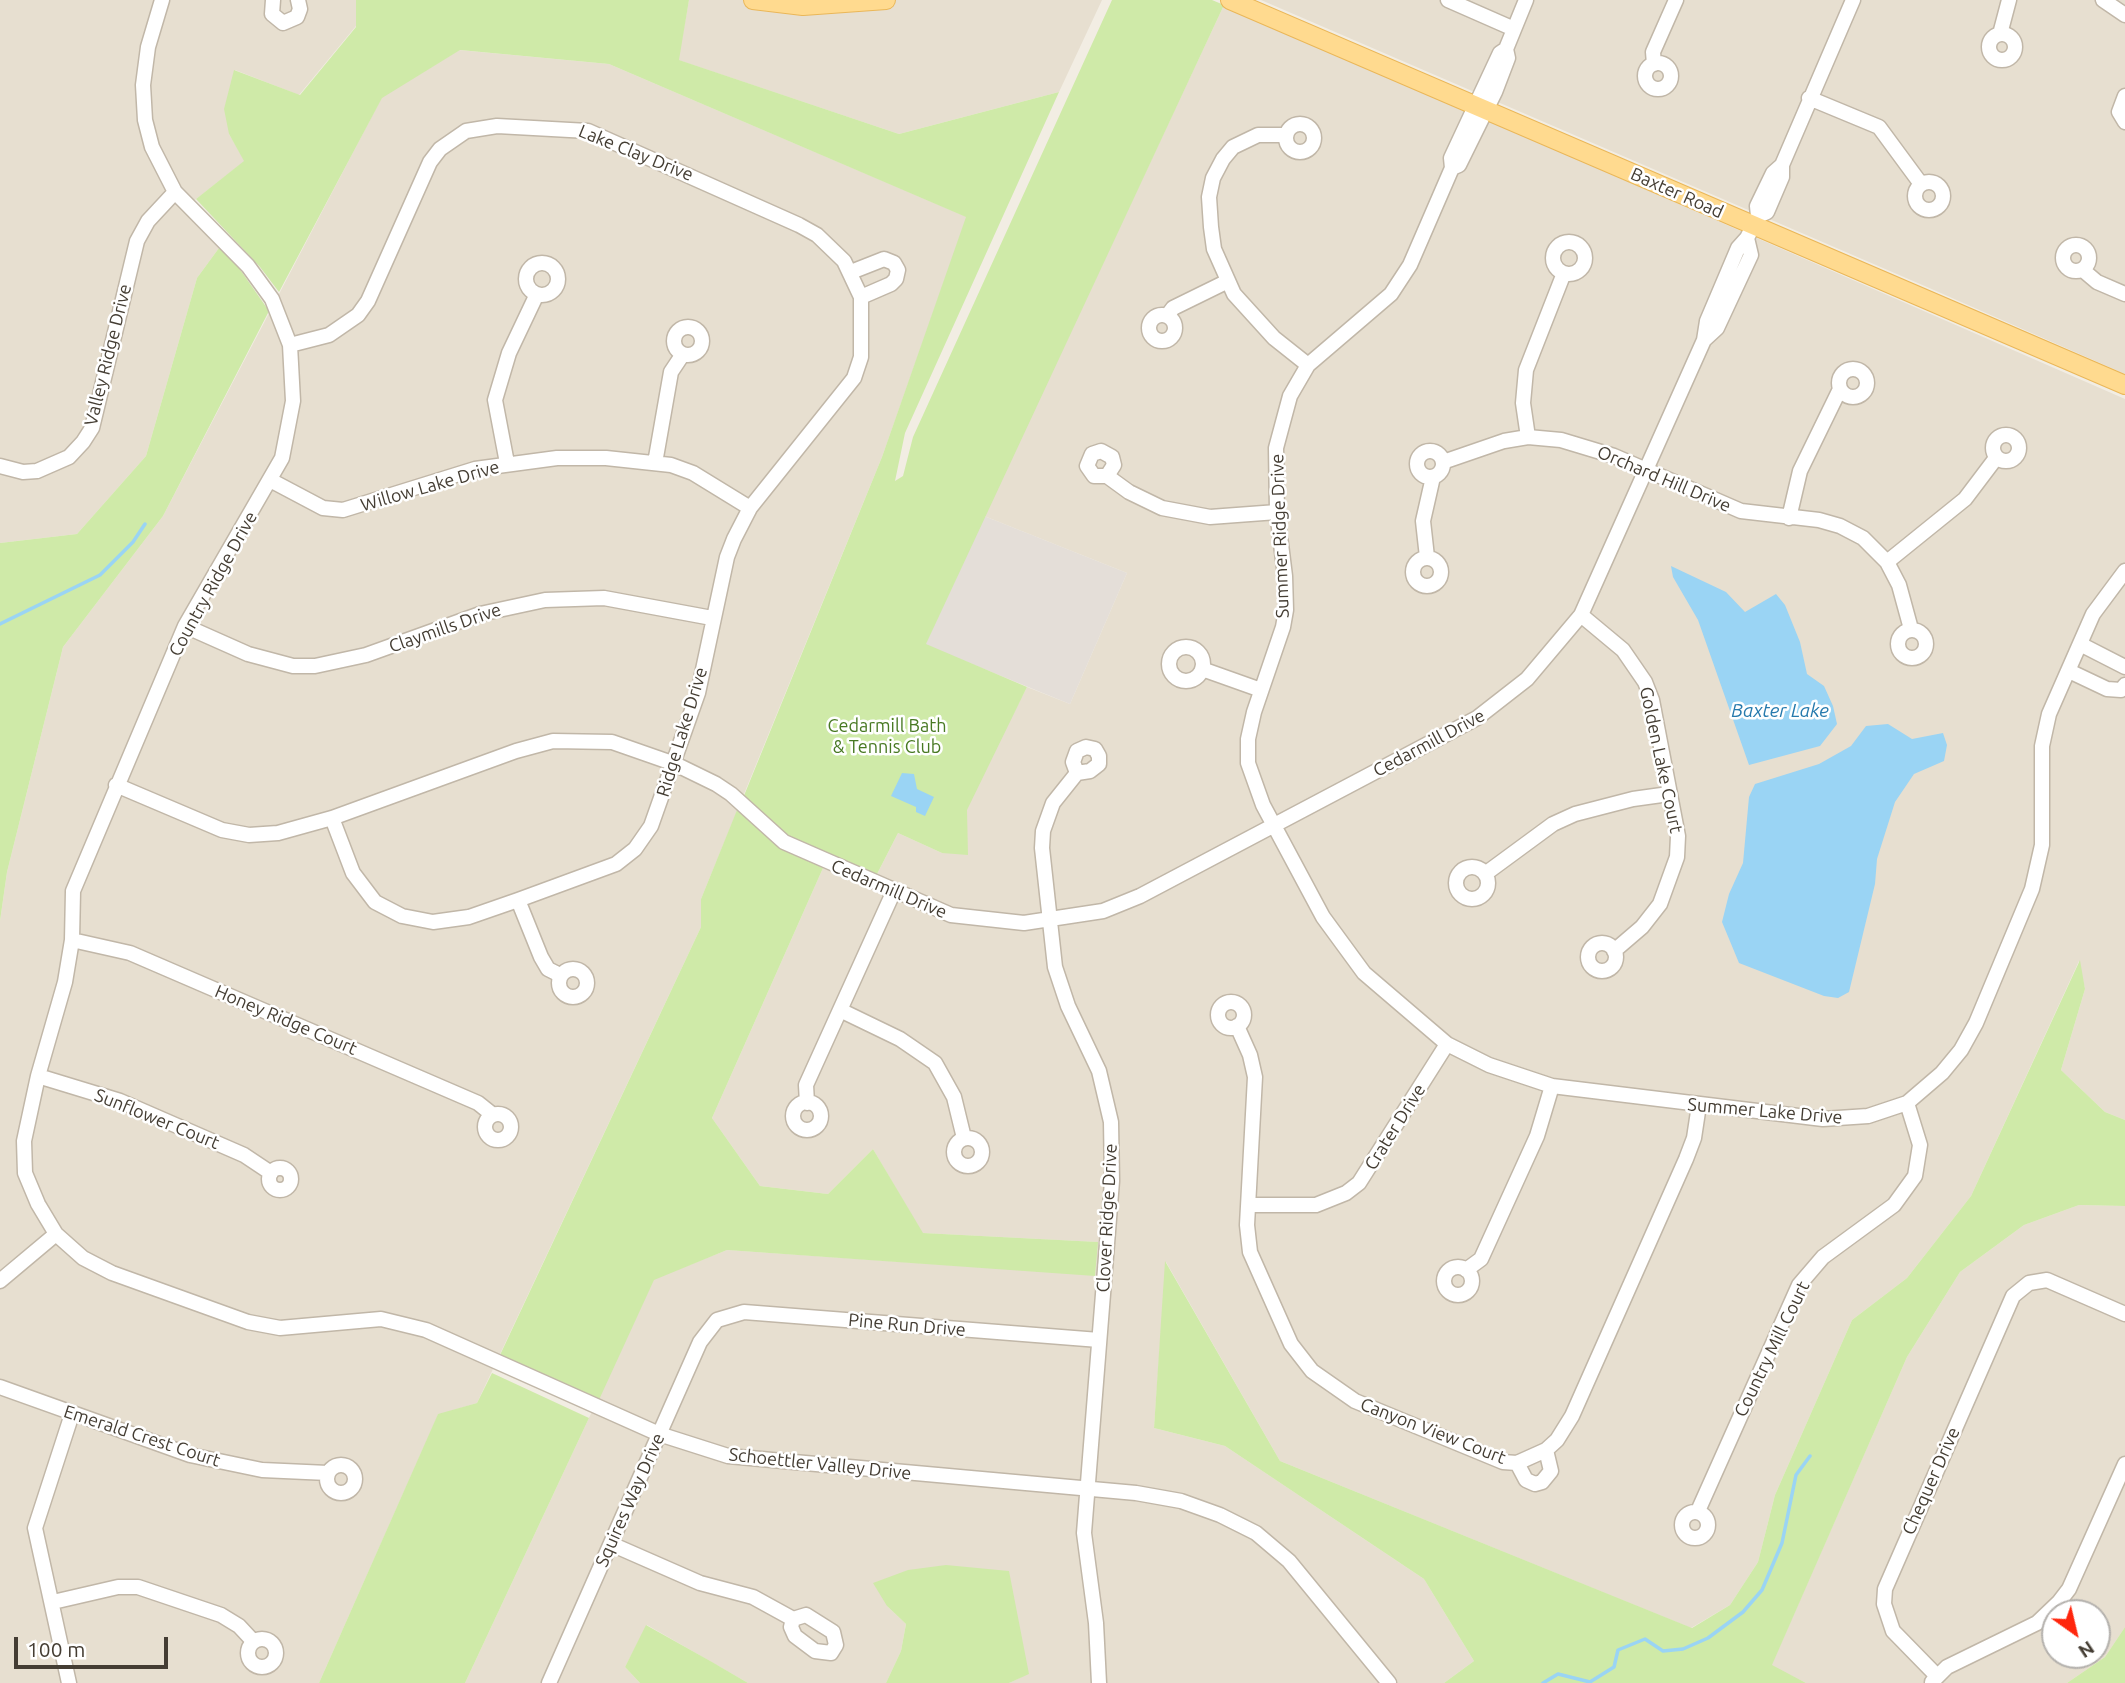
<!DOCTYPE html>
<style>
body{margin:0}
#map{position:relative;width:2125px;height:1683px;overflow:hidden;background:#f2ede3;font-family:Ubuntu,sans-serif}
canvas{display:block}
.north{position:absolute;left:2041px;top:1599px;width:70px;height:70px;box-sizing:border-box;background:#fff;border:2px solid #b4b1ad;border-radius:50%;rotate:146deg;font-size:19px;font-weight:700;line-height:28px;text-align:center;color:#443d33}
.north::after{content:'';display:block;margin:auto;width:24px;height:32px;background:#ff260d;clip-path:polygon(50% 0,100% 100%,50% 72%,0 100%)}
.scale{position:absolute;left:14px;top:1637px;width:154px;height:32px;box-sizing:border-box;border:4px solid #443d33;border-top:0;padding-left:9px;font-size:21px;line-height:24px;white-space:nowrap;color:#443d33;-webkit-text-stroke:5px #fff;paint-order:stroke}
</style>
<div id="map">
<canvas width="2125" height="1683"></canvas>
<div class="north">N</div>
<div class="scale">100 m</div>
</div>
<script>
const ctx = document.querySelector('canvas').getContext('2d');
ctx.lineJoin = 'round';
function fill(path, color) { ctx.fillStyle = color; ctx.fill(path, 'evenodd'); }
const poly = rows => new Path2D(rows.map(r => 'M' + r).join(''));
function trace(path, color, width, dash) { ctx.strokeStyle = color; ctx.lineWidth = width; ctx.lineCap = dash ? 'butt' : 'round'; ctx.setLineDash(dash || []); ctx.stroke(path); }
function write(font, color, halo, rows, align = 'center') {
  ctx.font = font + ' Ubuntu,sans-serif'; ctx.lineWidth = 5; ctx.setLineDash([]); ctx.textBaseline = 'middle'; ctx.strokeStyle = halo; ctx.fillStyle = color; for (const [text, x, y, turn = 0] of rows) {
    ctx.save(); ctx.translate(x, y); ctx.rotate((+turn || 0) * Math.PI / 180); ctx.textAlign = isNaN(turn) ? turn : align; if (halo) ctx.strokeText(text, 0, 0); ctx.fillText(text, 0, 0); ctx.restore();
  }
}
const residential = poly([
 [0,0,356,0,356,26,299,95,235,70,229,134,245,161,182,210,219,248,197,278,146,456,77,534,0,543],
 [689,0,1102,0,1059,92,899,134,678,60],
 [1261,0,2125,0,2125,374,1927,287],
 [1224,5,2125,399,2125,1120,2105,1112,2061,1070,2085,989,2079,961,1971,1196,1907,1278,1852,1320,1775,1495,1758,1562,1730,1605,1691,1628,1280,1461,1166,1262,1154,1428,1225,1446,1424,1579,1474,1661,1444,1683,1009,1683,1029,1673,887,1606,906,1624,901,1651,886,1683,748,1683,647,1625,625,1667,640,1683,465,1683,654,1279,727,1250,1095,1275,1097,1242,922,1233,873,1149,828,1194,760,1186,712,1118,823,868,870,888,898,833,942,853,1027,687,1070,704,1127,573,984,516],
 [459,50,609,64,967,217,882,457,701,899,701,927,477,1403,438,1415,319,1683,0,1683,0,921,7,872,63,647,163,516,382,97],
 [2079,1205,2125,1206,2125,1627,2105,1657,2067,1683,1806,1683,1771,1666,1907,1357,1960,1272,2024,1225],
 [2055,1613,2097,1613,2097,1655,2055,1655]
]);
const industrial = poly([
 [984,516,1127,573,1070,704,925,645]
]);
const green = poly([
 [356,0,689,0,679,60,899,134,1059,92,905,433,895,481,903,476,913,437,1112,0,1212,0,1224,5,926,644,1027,687,967,810,968,855,942,853,898,833,875,878,792,840,743,798,882,457,966,217,609,64,460,50,382,98,279,292,260,267,196,199,244,161,229,134,224,109,234,70,300,95,356,27],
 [219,248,239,268,269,311,163,516,63,647,7,872,0,921,0,543,77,534,146,456,197,278],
 [737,810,774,843,823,868,712,1118,760,1186,828,1194,873,1149,923,1233,1098,1242,1095,1276,727,1250,654,1280,598,1402,500,1355,701,927,701,899],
 [2080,960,2085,989,2061,1070,2105,1112,2125,1120,2125,1206,2079,1205,2024,1225,1960,1272,1907,1357,1772,1665,1806,1683,1444,1683,1474,1661,1424,1579,1225,1446,1154,1428,1165,1261,1280,1461,1692,1628,1730,1605,1758,1562,1775,1495,1852,1320,1907,1278,1971,1196],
 [492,1373,589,1418,465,1683,319,1683,438,1414,477,1403],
 [946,1565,1009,1571,1029,1674,1009,1683,886,1683,901,1651,906,1624,887,1606,873,1583,908,1570],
 [646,1625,712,1662,748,1683,640,1683,625,1667],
 [2125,1627,2125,1683,2067,1683,2105,1657]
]);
const water = poly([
 [1671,566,1726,592,1745,612,1776,594,1785,605,1800,642,1807,674,1824,686,1833,706,1837,724,1820,746,1749,765,1698,620,1673,577],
 [1888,724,1912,739,1943,733,1947,745,1944,761,1914,774,1895,802,1877,859,1875,884,1849,992,1838,998,1824,996,1739,963,1722,922,1729,894,1743,863,1749,797,1755,784,1819,764,1851,746,1866,726],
 [902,773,914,774,917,789,934,797,925,816,916,812,916,807,891,796]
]);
const stream = poly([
 [0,624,100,575,133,542,145,524],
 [1543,1683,1558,1674,1590,1682,1614,1667,1618,1650,1645,1639,1663,1651,1683,1649,1708,1638,1743,1612,1762,1590,1782,1543,1796,1475,1810,1456]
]);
const minor = poly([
 [162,0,148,47,143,85,145,120,152,147,175,192,248,266,272,299,290,345,293,401,282,458,185,626,73,891,72,940,65,982,38,1076,24,1141,25,1173,38,1204,56,1234,83,1258,112,1273,248,1322,280,1328,381,1319,426,1330,659,1434,728,1456,1136,1493,1181,1501,1220,1515,1256,1533,1289,1561,1389,1683],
 [273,0,272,14,283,23,297,17,300,9,298,0],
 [1448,0,1514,29],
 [1526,0,1506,49,1500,53,1451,158,1452,168,1410,265,1391,294,1308,365,1290,396,1276,448,1277,512,1285,576,1286,610,1283,627,1254,712,1248,739,1248,763,1263,805,1323,917,1364,973,1447,1044,1489,1065,1552,1086,1823,1119,1868,1116,1907,1103,1942,1073,1961,1050,1976,1023,2032,889,2042,845,2042,746,2049,714,2093,614,2125,571],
 [2103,0,2125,15],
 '1989 47a13 13 0 1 1 26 0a13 13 0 1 1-26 0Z',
 [2000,34,2009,0],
 '1645 76a13 13 0 1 1 26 0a13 13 0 1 1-26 0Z',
 [1654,64,1653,52,1676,0],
 [2125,96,2119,112,2125,122],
 [1809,98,1879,127,1921,184],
 '1286 138a14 14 0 1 1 28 0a14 14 0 1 1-28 0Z',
 [1286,135,1258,135,1233,147,1223,159,1213,178,1209,197,1211,227,1214,249,1234,294,1274,338,1308,365],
 [1452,168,1459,165,1495,92,1508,58,1506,49],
 '1915 196a14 14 0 1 1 28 0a14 14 0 1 1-28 0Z',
 [1758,216,1767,212,1782,177,1782,165],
 '1553 258a16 16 0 1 1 32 0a16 16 0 1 1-32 0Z',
 '2063 258a13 13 0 1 1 26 0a13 13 0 1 1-26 0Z',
 '526 279a16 16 0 1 1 32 0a16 16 0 1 1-32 0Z',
 [2084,271,2097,282,2125,294],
 [851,272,884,259,894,263,898,270,896,279,891,284,861,297],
 '1149 328a13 13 0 1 1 26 0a13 13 0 1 1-26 0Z',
 [1167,316,1173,308,1226,282],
 '674 341a14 14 0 1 1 28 0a14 14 0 1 1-28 0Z',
 [1704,340,1717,328,1751,255,1747,238],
 [290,345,329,335,358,315,368,301,430,162,440,149,466,131,497,126,588,131,799,225,817,235,844,261,861,297,861,357,854,378,750,508,734,539,727,557,698,693,651,826,635,849,616,864,518,900,469,917,433,922,402,916,375,902,353,873,332,818],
 '1839 383a14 14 0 1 1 28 0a14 14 0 1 1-28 0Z',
 '1993 448a13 13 0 1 1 26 0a13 13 0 1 1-26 0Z',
 [1528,437,1523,403,1526,370,1564,273],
 '1417 464a13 13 0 1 1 26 0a13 13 0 1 1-26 0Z',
 [1443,462,1504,441,1528,437,1561,440,1614,456,1741,511,1819,520,1840,526,1863,538,1887,562,1899,585,1911,629],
 [507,463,495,400,509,353,537,294],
 [655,463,671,372,683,354],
 [0,466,23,472,37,471,69,457,83,442,92,428,137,241,148,221,175,192],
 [1107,476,1114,465,1112,457,1101,451,1092,454,1087,466,1094,476,1107,476,1129,492,1162,508,1210,517,1277,512],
 [272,481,323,508,343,510,475,469,557,458,606,458,671,465,693,473,750,508],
 [1789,518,1800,471,1840,389],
 [1427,557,1423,521,1433,477],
 '1413 572a14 14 0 1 1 28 0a14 14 0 1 1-28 0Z',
 [1887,562,1965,499,1996,458],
 [1581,615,1623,650,1645,682,1652,700,1678,836,1677,857,1660,904,1642,927,1614,951],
 [185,626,248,654,293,666,315,666,366,655,480,614,545,600,604,598,712,618],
 '1898 644a14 14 0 1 1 28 0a14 14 0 1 1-28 0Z',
 [2080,644,2125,667],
 '1169 664a17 17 0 1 1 34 0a17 17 0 1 1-34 0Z',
 [1202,669,1261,690],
 [2069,671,2107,689,2121,690,2125,685],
 [1077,773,1073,762,1077,751,1086,747,1095,749,1099,756,1099,764,1090,771,1077,773,1053,803,1043,831,1042,848,1055,967,1068,1006,1099,1071,1111,1122,1112,1181,1084,1533,1096,1623,1099,1683],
 [116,785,222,830,249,835,278,833,332,818,516,751,553,741,612,742,675,764,716,784,731,794,784,842,951,915,1024,923,1103,911,1140,896,1477,718,1527,679,1581,615,1704,340,1707,321,1738,248,1747,238,1758,216,1757,206,1773,173,1782,165,1853,0],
 '1456 883a16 16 0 1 1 32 0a16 16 0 1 1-32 0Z',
 [1485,874,1553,824,1575,814,1633,799,1669,794],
 [518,900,541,957,548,969,560,975],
 [72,940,130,953,478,1103,493,1115],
 '1588 957a14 14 0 1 1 28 0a14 14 0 1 1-28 0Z',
 '559 983a14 14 0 1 1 28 0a14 14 0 1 1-28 0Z',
 '1218 1015a13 13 0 1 1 26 0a13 13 0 1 1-26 0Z',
 [840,1010,900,1039,935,1063,954,1097,964,1138],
 [1237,1026,1250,1055,1255,1077,1247,1225,1250,1252,1291,1344,1312,1371,1355,1401,1503,1462,1517,1463,1546,1450,1557,1440,1572,1416,1686,1159,1694,1138,1699,1105],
 [38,1076,120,1101,244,1155,271,1173],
 '793 1116a14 14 0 1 1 28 0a14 14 0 1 1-28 0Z',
 [807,1103,806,1085,893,893],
 '485 1127a13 13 0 1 1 26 0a13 13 0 1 1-26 0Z',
 '954 1152a14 14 0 1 1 28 0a14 14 0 1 1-28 0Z',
 '269 1179a11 11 0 1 1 22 0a11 11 0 1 1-22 0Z',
 [1249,1205,1316,1205,1346,1193,1359,1183,1447,1044],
 '1444 1281a14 14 0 1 1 28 0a14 14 0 1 1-28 0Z',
 [1466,1270,1481,1259,1537,1136,1552,1086],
 [0,1281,56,1234],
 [0,1387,190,1455,262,1470,328,1473],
 [1517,1463,1526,1480,1535,1484,1542,1482,1551,1471,1546,1450],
 '327 1479a14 14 0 1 1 28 0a14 14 0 1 1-28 0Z',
 [1698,1511,1799,1285,1823,1257,1894,1205,1915,1176,1920,1145,1907,1103],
 '1682 1525a13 13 0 1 1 26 0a13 13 0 1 1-26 0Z',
 [611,1544,700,1583,753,1597,793,1619],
 [53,1602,118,1587,138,1587,221,1615,239,1626,253,1641],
 [806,1615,833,1632,836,1645,831,1653,815,1651,795,1636,791,1627,793,1619,806,1615],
 '248 1653a14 14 0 1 1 28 0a14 14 0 1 1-28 0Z',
 [1936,1675,1893,1631,1884,1604,1885,1589,2013,1296,2029,1283,2047,1280,2125,1314],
 [1932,1682,1947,1667,2037,1623,2059,1602,2069,1589,2125,1464],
 [69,1683,35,1528,72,1414],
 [549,1683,700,1342,717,1320,744,1312,1099,1340]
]);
const major = poly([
 [753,0,803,6,886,0],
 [1230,0,2125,385]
]);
const streetNames = [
 ["Lake Clay Drive",636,153,22],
 ["Baxter Road",1677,193,24],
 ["Valley Ridge Drive",108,355,-76],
 ["Orchard Hill Drive",1664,479,23],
 ["Willow Lake Drive",430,486,-16],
 ["Summer Ridge Drive",1280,536,-92],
 ["Country Ridge Drive",213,584,-61],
 ["Claymills Drive",445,628,-19],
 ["Ridge Lake Drive",682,732,-73],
 ["Cedarmill Drive",1429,743,-28],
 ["Golden Lake Court",1661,760,78],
 ["Cedarmill Drive",889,889,23],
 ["Honey Ridge Court",286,1020,23],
 ["Summer Lake Drive",1765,1111,5],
 ["Sunflower Court",157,1119,22],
 ["Crater Drive",1395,1127,-58],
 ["Clover Ridge Drive",1107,1218,-87],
 ["Pine Run Drive",907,1325,5],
 ["Country Mill Court",1772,1349,-64],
 ["Canyon View Court",1433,1431,21],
 ["Emerald Crest Court",142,1436,18],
 ["Schoettler Valley Drive",820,1464,6],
 ["Chequer Drive",1931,1481,-66],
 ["Squires Way Drive",630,1500,-66]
];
const parkNames = [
 ["Cedarmill Bath",887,726],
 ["& Tennis Club",887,747]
];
const waterNames = [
 ["Baxter Lake",1780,711]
];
fill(residential, '#e7dfd0');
fill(industrial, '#e4ded8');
fill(green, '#cfeaa8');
fill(water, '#9ad4f4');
trace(stream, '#9ad4f4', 3.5);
trace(minor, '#c1b7a8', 17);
trace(major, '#eab759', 20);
trace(minor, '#fff', 14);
trace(major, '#ffda8f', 18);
write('18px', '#443d33', '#fff', streetNames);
write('18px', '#487923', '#fff', parkNames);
write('italic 19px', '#267aad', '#fff', waterNames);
</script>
